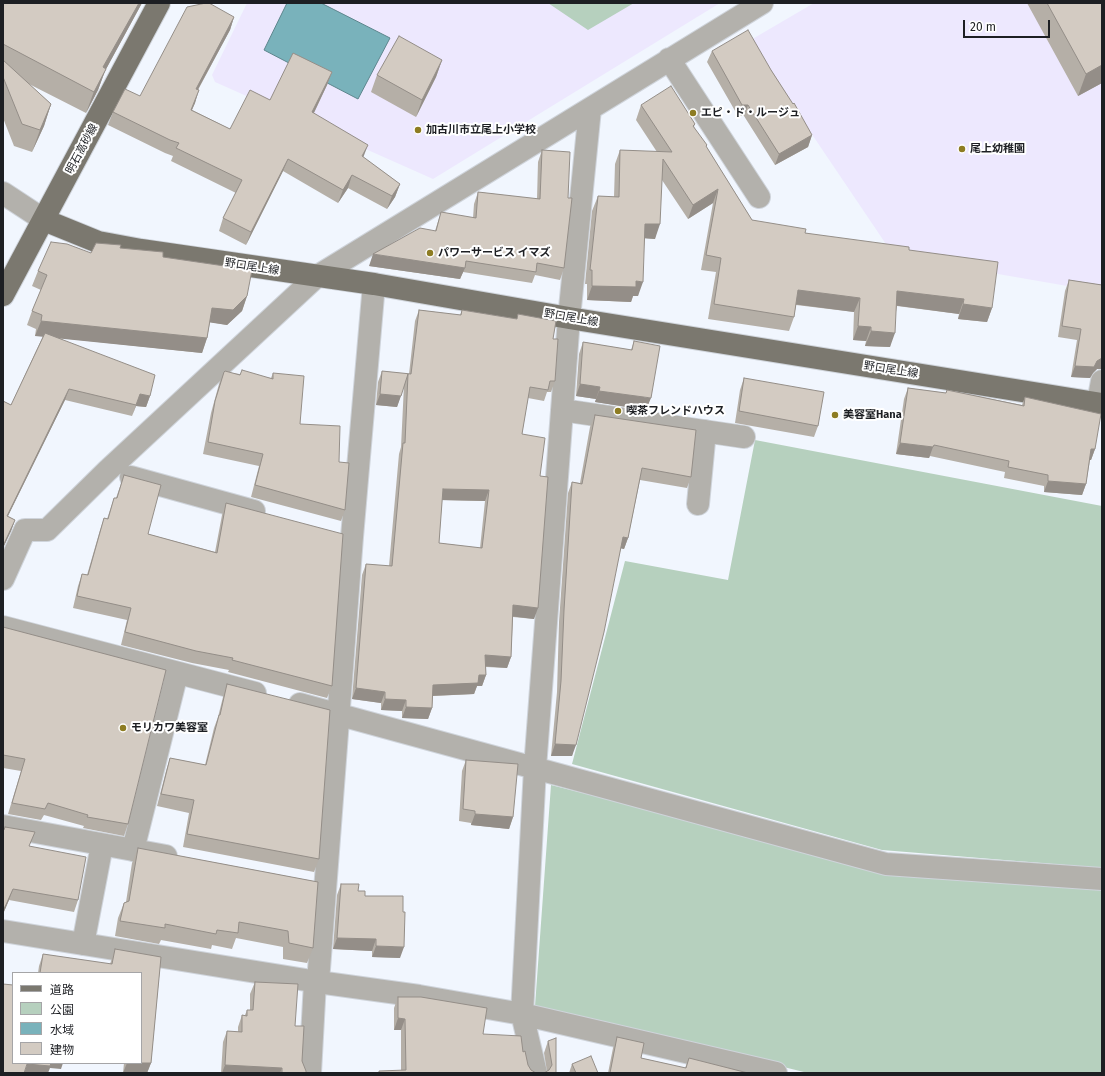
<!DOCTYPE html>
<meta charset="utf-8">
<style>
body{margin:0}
#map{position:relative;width:1105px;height:1076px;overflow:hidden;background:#f1f6fe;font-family:"Fira Sans","Noto Sans JP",sans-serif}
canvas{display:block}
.frame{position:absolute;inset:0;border:4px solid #1d1f23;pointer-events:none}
.legend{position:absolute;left:12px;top:972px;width:130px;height:92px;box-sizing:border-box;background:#fff;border:1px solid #a5a5a7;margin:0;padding:5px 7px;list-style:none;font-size:12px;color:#1d1f23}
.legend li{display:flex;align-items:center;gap:8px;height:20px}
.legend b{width:20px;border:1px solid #a5a5a7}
.scale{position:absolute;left:963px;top:20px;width:87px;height:18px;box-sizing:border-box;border:2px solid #1d1f23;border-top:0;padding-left:5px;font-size:12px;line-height:14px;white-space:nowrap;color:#1d1f23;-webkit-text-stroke:3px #fff;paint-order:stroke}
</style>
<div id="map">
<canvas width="1105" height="1076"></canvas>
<div class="frame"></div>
<ul class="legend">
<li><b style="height:5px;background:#7b786f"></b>道路</li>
<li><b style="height:11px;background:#b6d0be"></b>公園</li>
<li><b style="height:11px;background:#79b2bb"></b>水域</li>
<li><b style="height:11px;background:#d3cbc2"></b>建物</li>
</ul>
<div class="scale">20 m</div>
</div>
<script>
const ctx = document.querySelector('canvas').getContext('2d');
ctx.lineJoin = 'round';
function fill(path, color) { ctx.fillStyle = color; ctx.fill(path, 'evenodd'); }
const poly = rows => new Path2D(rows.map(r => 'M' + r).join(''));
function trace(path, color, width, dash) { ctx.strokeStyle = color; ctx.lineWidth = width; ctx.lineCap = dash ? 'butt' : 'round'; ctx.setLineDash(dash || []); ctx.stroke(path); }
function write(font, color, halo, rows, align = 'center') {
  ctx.font = font + ' "Fira Sans","Noto Sans JP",sans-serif'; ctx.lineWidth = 4; ctx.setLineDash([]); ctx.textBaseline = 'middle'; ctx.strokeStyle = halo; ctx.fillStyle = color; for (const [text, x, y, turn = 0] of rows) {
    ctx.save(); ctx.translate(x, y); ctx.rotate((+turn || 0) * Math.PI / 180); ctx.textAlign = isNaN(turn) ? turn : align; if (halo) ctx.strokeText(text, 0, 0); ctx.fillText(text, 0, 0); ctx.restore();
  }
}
const education = poly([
 [247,3,720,3,433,179,215,82,212,75],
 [814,3,1102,3,1102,292,894,256,749,41]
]);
const green = poly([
 [548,3,634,3,588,30],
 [755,440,1102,506,1102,868,882,850,572,764,625,561,728,580],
 [551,785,711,825,1102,890,1102,1073,808,1073,535,1006]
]);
const water = poly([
 [287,3,321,3,390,38,358,99,264,50,287,3]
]);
const minor = poly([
 [669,59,759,197],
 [3,193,44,220],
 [1098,403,1102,381],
 [562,410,744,437],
 [131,477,254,511],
 [698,504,705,431],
 [3,579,25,530,47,530,107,471,316,277,762,3],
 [3,627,255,693],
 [300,704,886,864,1102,879],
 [3,826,166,856],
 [133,850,177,673],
 [3,931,318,982,419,996,522,1014,776,1073],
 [83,944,102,845],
 [318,982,352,537,374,284],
 [310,1073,315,982],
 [536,1073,522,1014,535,768,569,318,590,109]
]);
const major = poly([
 [44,220,98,242,141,250,374,284,569,318,1102,404],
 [3,295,159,3]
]);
const wall = poly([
 [3,3,142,3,105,71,98,90,86,113,29,84,51,104,44,126,32,152,14,146,3,118],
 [1027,3,1102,3,1102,83,1078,96],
 [234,17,230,30,198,90,195,103,192,110,230,129,270,100,332,72,327,85,314,113,363,157,400,184,395,197,387,209,348,188,338,203,283,171,246,245,219,231,223,218,236,193,171,161,173,156,165,153,108,125,113,112,140,96],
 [712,51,771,70,812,135,808,147,775,165,744,116,738,116,707,62],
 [442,60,436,77,416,117,371,92,377,75],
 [641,105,695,124,694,127,752,220,805,233,909,250,992,308,987,322,958,319,959,314,897,306,890,347,865,346,866,341,853,340,854,312,796,305,794,317,789,331,708,319,716,272,701,270,713,203,688,219,662,180,655,239,645,238,638,296,633,296,631,302,587,300,587,284,585,284,592,211,598,196,614,197,615,164,620,150,657,152,636,120],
 [542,150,564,268,560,280,535,275,532,283,463,272,460,279,369,266,435,231,441,212,473,218,474,204,478,192,537,199,538,162],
 [120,248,163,257,247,296,242,311,227,325,210,322,207,338,202,353,60,338,150,396,146,407,136,406,132,416,65,400,8,516,15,520,11,531,3,548,3,401,11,405,43,336,35,336,36,329,27,325,32,311,41,290,32,286,38,271,91,253],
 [1069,280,1102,285,1102,369,1097,369,1093,373,1090,378,1071,377,1077,340,1058,337,1065,291],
 [419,310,460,315,462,310,517,319,518,314,553,339,555,381,551,392,547,392,544,401,528,398,522,434,540,476,534,619,513,617,511,657,507,668,486,667,486,675,482,686,477,686,474,694,433,696,432,708,428,719,402,718,402,711,381,710,381,703,352,699,362,575,366,564,389,566,399,454,401,447,404,385,397,407,376,405,378,382,382,371,409,374,415,321],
 [442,500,485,501,480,548,439,543],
 [634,341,646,410,595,402,596,399,576,396,579,354,583,342,631,350],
 [224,372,271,378,273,373,300,424,339,462,345,510,341,521,251,497,259,466,203,454,211,413,219,384],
 [744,378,818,426,814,437,735,423,740,390],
 [908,388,946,393,947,390,1022,405,1025,397,1095,449,1091,460,1090,460,1086,484,1082,495,1044,492,1044,486,1004,478,1005,472,930,456,929,458,896,454,904,399],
 [595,415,691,477,687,488,640,480,628,538,624,549,621,548,572,756,551,756,557,692,559,622,568,493,572,482,580,483,590,427],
 [124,475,148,534,215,552,222,515,226,503,332,686,327,698,228,672,229,670,192,663,121,645,127,620,73,608,78,586,82,574,87,575,100,530,104,518,107,519,114,498,116,498],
 [3,627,128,824,124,836,83,828,84,826,44,815,41,820,8,814,21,771,3,768],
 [227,684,319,859,314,872,183,847,189,813,157,806,166,771,170,758,205,765,214,728,218,717,223,697],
 [466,760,513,817,509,829,471,825,471,823,459,821,462,771],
 [3,829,30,846,78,900,74,912,9,900,3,914],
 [138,848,318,882,313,948,307,963,283,959,283,947,236,938,232,949,212,945,211,949,161,940,159,944,115,936,118,918,124,903,126,902,132,863],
 [341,884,365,896,400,958,372,957,372,951,333,949,337,895],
 [115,949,161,957,151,1063,147,1073,123,1073,124,1063,141,1063,141,973,38,973,39,966,43,954,110,964],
 [255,982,295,1026,302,1061,306,1073,221,1073,223,1042,227,1031,238,1032,238,1027,242,1015,245,1015,247,1010,250,1010,250,994],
 [398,997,523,1052,528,1065,531,1070,536,1073,379,1073,379,1071,401,1071,401,1030,394,1030,394,1008],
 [617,1037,641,1058,685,1068,689,1058,748,1073,608,1073,613,1048],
 [548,1041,556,1073,547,1071,544,1053],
 [572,1064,598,1073,569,1073]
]);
const shadedWall = poly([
 [139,3,142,3,105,71,98,90,86,113,103,67],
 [234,17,230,30,191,102,196,89],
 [442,60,436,77,416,117,422,100],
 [1102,65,1102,83,1078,96,1086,74],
 [332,72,327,85,308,125,312,112],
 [199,90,195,103,186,123,191,110],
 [51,104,44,126,32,152,40,130],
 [742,105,748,105,744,116,738,116],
 [812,135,808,147,775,165,779,154],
 [368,145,363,158,362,156],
 [288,159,283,171,246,245,251,232],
 [352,175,348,188,338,203,343,190],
 [400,184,395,197,387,209,392,196],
 [718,189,713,203,688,219,693,205],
 [645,224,660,224,655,239,640,238],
 [373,254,465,268,460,279,369,266],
 [636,281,643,282,638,296,633,296,631,302,587,300,592,286],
 [798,290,860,298,854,312,793,304],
 [897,291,964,299,959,314,892,305],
 [247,296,242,311,227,325,207,322,212,308],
 [963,304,992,308,987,322,958,319],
 [41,321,207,338,202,353,35,336],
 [858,326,871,327,866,341,853,340],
 [871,331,895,333,890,347,865,346],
 [1102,358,1102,369,1097,369,1093,373,1090,378,1071,377,1075,366,1097,361],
 [580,384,600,387,596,399,576,396],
 [69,389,65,400,3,526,7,516],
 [599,391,651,398,646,410,595,402],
 [140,394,150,396,146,407,136,406,132,416],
 [380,394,401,396,397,407,376,405],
 [900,443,933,447,929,458,896,454],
 [1091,449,1095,449,1091,460,1087,460],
 [1048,481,1086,484,1082,495,1044,492],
 [443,489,489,490,485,501,439,500],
 [15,520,11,531,3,548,3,546],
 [623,537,628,538,624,549,619,548],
 [513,605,538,608,534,619,509,616],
 [485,655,511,657,507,668,481,666],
 [479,675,486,675,482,686,477,686,474,694,429,696,433,685],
 [356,688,385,692,381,703,352,699],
 [385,699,406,700,402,711,381,710],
 [406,707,432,708,428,719,402,718],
 [555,744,576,745,572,756,551,756],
 [475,814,513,817,509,829,471,825],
 [13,889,9,900,3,914,3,908],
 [337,938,376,939,372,951,333,949],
 [376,946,404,947,400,958,372,957],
 [398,1018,405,1019,401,1030,394,1030],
 [63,1063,61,1069,50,1068,48,1073,24,1073,27,1064],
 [127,1063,151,1063,147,1073,123,1073],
 [225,1065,282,1068,280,1073,222,1073]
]);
const building = poly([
 [3,3,139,3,103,67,106,69,94,92,3,44,3,3],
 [206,3,209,3,234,17,196,89,199,90,191,110,230,129,250,90,270,100,293,53,332,72,312,112,368,145,362,156,400,184,392,196,352,175,343,190,288,159,251,232,223,218,242,180,176,148,179,143,170,140,113,112,125,89,140,96,187,7,206,3],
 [1047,3,1102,3,1102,65,1086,74,1047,3],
 [748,30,771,70,793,104,794,103,812,135,779,154,748,105,742,105,712,51,748,30],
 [399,36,442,60,422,100,377,75,399,36],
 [3,60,51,104,40,130,22,124,3,77,3,60],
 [671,86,695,124,693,126,707,145,706,146,752,220,806,229,805,233,909,247,909,250,998,262,992,308,963,304,964,299,897,291,895,333,871,331,871,327,858,326,860,298,798,290,794,317,714,304,721,258,706,255,718,189,693,205,663,159,660,224,645,224,643,282,636,281,636,287,592,286,592,270,590,270,598,196,619,197,620,150,672,152,641,105,671,86],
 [542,150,570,152,568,198,572,198,564,268,537,263,536,272,466,261,465,268,373,254,420,228,436,231,441,212,476,218,478,192,540,199,542,150],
 [51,242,67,244,91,253,96,243,121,245,120,248,163,252,163,257,252,270,247,296,233,310,212,308,207,338,41,321,42,315,32,311,47,275,38,271,51,242],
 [1069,280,1102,285,1102,358,1097,361,1094,367,1075,366,1081,329,1062,326,1069,280],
 [419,310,461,315,462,310,517,319,518,314,556,321,553,339,558,339,555,381,550,381,548,390,530,387,522,434,545,438,540,476,548,477,538,608,513,605,511,657,485,655,486,675,479,675,478,683,433,685,432,708,406,707,406,700,385,699,385,692,356,688,366,564,392,566,403,443,405,443,408,374,401,396,380,394,382,371,411,374,419,310],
 [443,489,489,490,482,548,439,543,443,489],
 [45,333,155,375,150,396,140,394,136,405,69,389,7,516,15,520,3,546,3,401,11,405,45,333],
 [634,341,660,346,651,398,599,391,600,387,580,384,583,342,632,350,634,341],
 [242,370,273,379,273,373,304,376,300,424,340,426,339,462,349,463,345,510,255,485,263,454,208,442,215,401,224,372,225,371,240,375,242,370],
 [744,378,824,392,818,426,739,411,744,378],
 [908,388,946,393,947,390,1024,406,1025,397,1101,414,1095,449,1091,449,1086,484,1048,481,1048,475,1008,467,1009,461,934,445,933,447,900,443,908,388],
 [595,415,696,430,691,477,642,468,628,538,623,537,604,632,576,745,555,744,561,681,564,610,572,482,582,484,595,415],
 [124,475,161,485,148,534,217,553,226,503,343,534,332,686,232,660,233,658,196,651,125,632,131,608,77,596,82,574,88,575,104,518,108,519,114,498,117,498,124,475],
 [3,627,166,670,128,824,87,817,88,815,48,803,45,809,12,803,25,759,3,755,3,627],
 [227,684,330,710,319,859,187,834,194,800,161,794,170,758,206,765,219,715,220,715,227,684],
 [466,760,518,764,513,817,475,814,475,811,463,809,466,760],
 [5,827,35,832,29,846,86,857,78,900,13,889,5,907,3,908,3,829,4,830,5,827],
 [138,848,318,882,313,948,289,943,288,931,239,922,238,933,217,930,216,934,165,924,165,928,120,921,124,903,129,901,138,848],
 [341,884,359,884,358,891,365,891,365,896,403,896,403,912,405,912,404,947,376,946,376,939,337,938,341,884],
 [115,949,161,957,151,1063,141,1063,141,973,40,973,43,954,112,964,115,949],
 [255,982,298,984,295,1026,304,1026,302,1061,306,1071,306,1073,282,1073,282,1068,225,1065,227,1031,242,1032,242,1015,247,1016,247,1010,253,1010,255,982],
 [3,984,13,985,13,1063,51,1063,50,1066,27,1064,24,1073,3,1073,3,984],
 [398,997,421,997,487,1008,483,1034,521,1036,523,1052,525,1051,528,1065,531,1070,536,1073,379,1073,379,1071,406,1070,405,1019,398,1018,398,997],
 [617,1037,644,1043,641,1058,686,1068,689,1058,748,1073,610,1073,617,1037],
 [556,1038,556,1073,544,1073,549,1070,552,1065,548,1041,556,1038],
 [591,1056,598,1073,576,1073,572,1064,591,1056]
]);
const markers = [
 [693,113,4,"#8d7c22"],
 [418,130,4,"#8d7c22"],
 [962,149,4,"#8d7c22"],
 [430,253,4,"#8d7c22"],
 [618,411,4,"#8d7c22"],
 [835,415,4,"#8d7c22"],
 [123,728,4,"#8d7c22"]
];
const poiNames = [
 ["エピ・ド・ルージュ",701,113],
 ["加古川市立尾上小学校",426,130],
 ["尾上幼稚園",970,149],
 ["パワーサービス イマズ",438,253],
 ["喫茶フレンドハウス",626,411],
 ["美容室Hana",843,415],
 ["モリカワ美容室",131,728]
];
const streetNames = [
 ["明石高砂線",82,149,-62],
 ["野口尾上線",252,267,9],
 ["野口尾上線",571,318,10],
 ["野口尾上線",891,370,9]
];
fill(education, '#ede8fe');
fill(green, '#b6d0be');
fill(water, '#79b2bb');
trace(water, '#5d868d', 1);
trace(minor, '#cfd4db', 24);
trace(major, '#cfd4db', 24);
trace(minor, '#b3b1ac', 22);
trace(major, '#7b786f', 22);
fill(wall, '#b5afa7');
fill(shadedWall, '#948e88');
fill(building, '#d3cbc2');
trace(building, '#948e88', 1);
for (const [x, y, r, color] of markers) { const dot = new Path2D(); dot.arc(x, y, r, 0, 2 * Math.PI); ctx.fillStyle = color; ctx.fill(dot); trace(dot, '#fff', 1.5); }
write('bold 11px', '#1d1f23', '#fff', poiNames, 'left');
write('11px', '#1d1f23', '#fff', streetNames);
</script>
